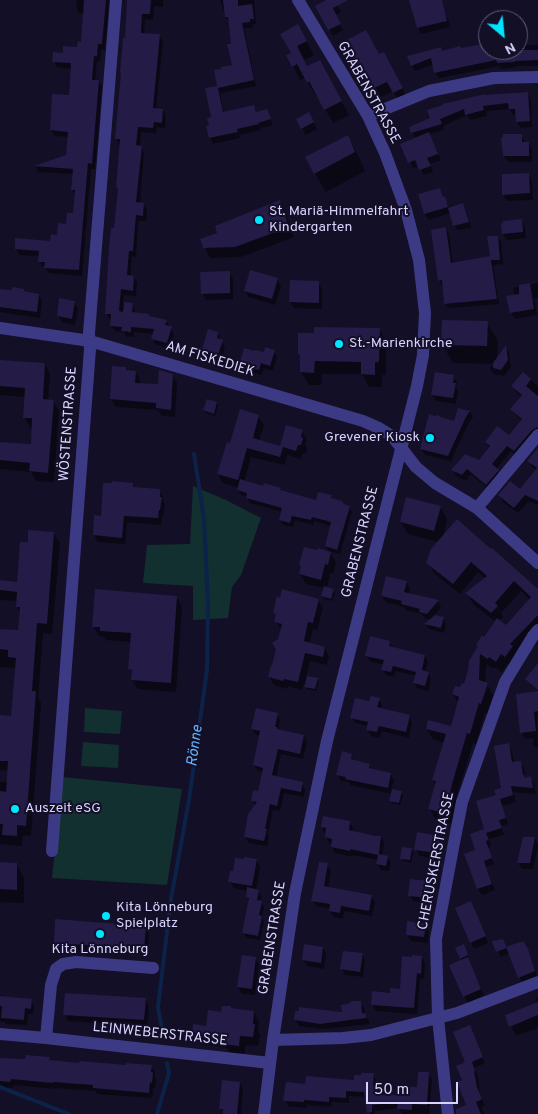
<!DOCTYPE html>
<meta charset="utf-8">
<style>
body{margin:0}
#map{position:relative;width:538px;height:1114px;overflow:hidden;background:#130f26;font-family:Overpass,sans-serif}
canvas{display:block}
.north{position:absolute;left:478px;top:10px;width:50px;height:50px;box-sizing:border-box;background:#130f26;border:1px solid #625e7d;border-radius:50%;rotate:152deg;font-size:14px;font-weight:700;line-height:20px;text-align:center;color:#d9d4ff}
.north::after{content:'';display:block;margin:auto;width:18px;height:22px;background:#00e5ff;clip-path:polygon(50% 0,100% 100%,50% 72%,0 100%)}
.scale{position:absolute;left:366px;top:1082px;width:92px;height:22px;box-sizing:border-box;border:2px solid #d9d4ff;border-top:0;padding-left:6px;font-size:15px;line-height:18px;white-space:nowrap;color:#d9d4ff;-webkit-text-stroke:4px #130f26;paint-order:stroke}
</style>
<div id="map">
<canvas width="538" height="1114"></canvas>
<div class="north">N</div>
<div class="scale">50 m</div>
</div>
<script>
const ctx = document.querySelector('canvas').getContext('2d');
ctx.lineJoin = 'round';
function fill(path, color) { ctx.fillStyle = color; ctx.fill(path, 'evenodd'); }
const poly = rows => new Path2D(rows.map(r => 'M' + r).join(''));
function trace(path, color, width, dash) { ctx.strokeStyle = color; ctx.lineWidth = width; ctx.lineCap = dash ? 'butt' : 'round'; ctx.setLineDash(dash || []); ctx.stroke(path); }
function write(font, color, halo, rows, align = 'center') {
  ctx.font = font + ' Overpass,sans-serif'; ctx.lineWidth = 4; ctx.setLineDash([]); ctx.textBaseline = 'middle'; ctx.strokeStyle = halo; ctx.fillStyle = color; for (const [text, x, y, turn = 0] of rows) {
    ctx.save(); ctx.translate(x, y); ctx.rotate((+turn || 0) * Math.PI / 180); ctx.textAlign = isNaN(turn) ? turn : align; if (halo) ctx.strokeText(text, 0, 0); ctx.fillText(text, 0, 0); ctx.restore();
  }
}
const green = poly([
 [193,486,226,500,261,518,241,575,232,587,228,618,193,620,193,586,143,583,147,545,190,544],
 [85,708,122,711,120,734,84,732],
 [83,742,119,745,118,768,81,766],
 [63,777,182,789,167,885,52,878]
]);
const shadow = poly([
 [77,0,109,0,105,50,101,49,100,61,97,61,95,81,98,81,102,87,95,169,91,169,82,276,49,273,45,267,43,267,39,261,40,256,19,255,16,249,51,242,58,236,74,215,76,195,72,190,74,174,38,172,36,167,67,156,69,137,55,136,51,130,70,97,72,69,57,67,54,61,64,54,78,48,82,43,84,13,79,13,76,7],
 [129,0,163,0,163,7,154,6,153,20,145,19,144,34,159,36,163,42,156,109,163,110,166,116,165,128,157,127,156,133,141,132,140,147,141,147,144,153,140,204,143,204,147,210,146,221,138,221,136,257,132,256,130,277,134,277,137,283,136,296,124,295,123,303,132,304,135,310,135,314,166,321,174,334,170,348,155,344,152,338,153,334,134,332,134,337,126,336,124,332,115,331,111,325,112,320,110,320,107,314,119,190,117,187,121,144,119,144,116,138,126,39],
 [220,0,254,0,256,24,252,24,253,28,244,28,256,86,220,93,224,113,254,107,257,113,267,111,273,125,261,128,261,130,239,135,240,138,213,144,210,138,208,127,210,127,213,118,206,89,219,87,233,66,230,23,226,17],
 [330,0,334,0,341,12,335,15,343,30,333,36,317,6],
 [413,10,444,13,448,19,450,27,421,34,418,28],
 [298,26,314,55,304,60,308,67,327,75,349,115,333,123,317,95,315,95,305,78,300,80,293,66,292,54],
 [345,43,379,56,389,62,407,98,399,102,393,91,381,97,368,73,363,75],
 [488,44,488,50,518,50,518,45,538,45,538,66,517,66,517,67,501,69,499,66,439,78,436,73,434,64,415,71,412,65,442,52],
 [527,93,531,99,532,127,521,128,517,122,517,115,513,115,510,109,486,111,487,116,470,120,467,115,443,126,444,130,429,134,441,160,430,164,433,172,424,175,419,166,413,168,402,145,416,139,410,128,432,118,429,111],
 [308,113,317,129,306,135,297,119],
 [521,135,525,143,529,143,532,149,532,162,508,162,504,156],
 [347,136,358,155,365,171,326,192,307,160],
 [528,174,532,181,533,200,507,201,503,195],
 [440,189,449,209,463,205,466,210,471,228,457,230,454,225,450,213,429,220,425,214],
 [280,201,285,211,294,237,241,257,210,258,205,248],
 [521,221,525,227,526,238,507,240,503,234],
 [446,228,449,234,453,264,492,257,498,237,501,242,503,264,493,265,499,304,448,308,445,303,443,285,442,286,439,280],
 [229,272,233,279,233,299,206,300,202,293],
 [277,279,281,286,275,305,249,297,245,291],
 [318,282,322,289,322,309,294,308,290,302],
 [538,283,538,298,534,298,537,315,515,319,511,313,515,296,513,288],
 [0,290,39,295,42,301,40,318,0,312],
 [74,302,78,309,75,325,62,322,58,316],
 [487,323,498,341,497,359,506,348,509,353,511,367,504,376,494,374,490,368,493,364,453,363,442,344],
 [379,329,386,342,386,375,382,375,382,387,369,387,362,374,322,374,321,385,309,385,301,372,302,358,299,354],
 [217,333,225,347,220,363,205,358,202,353],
 [274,351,277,356,273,371,264,368,262,375,244,370,240,365,265,354],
 [0,361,45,364,50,374,48,401,53,401,59,411,54,482,36,481,31,472,0,469,0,443,32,446,33,428,30,428,25,418,26,397,0,395],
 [113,368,126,368,127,371,136,372,140,380,140,384,159,385,172,375,177,383,175,417,162,416,158,410,116,407,111,399],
 [523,373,538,386,538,434,518,457,511,451,496,469,501,477,490,490,470,474,466,481,456,476,453,470,479,461,490,449,486,442,509,437,522,421,516,415,512,409,522,397,516,392,512,386],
 [453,376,457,383,456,387,458,391,456,404,436,401,432,395],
 [217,403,218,406,215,416,206,413,204,410],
 [459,409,470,412,473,417,468,424,451,461,425,455,421,449,455,423],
 [258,416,264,425,259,441,281,447,302,431,307,440,305,445,307,448,306,453,302,454,301,459,288,455,284,465,251,457,244,482,264,488,280,489,282,492,316,501,331,497,333,499,349,507,352,512,340,554,329,551,336,563,333,574,330,573,327,588,333,590,335,593,332,601,324,599,322,596,324,588,306,584,300,574,302,567,300,565,318,551,330,553,326,546,331,526,314,521,313,525,295,520,293,527,283,525,280,519,283,512,250,503,247,497,241,495,238,490,239,488,223,483,218,474,230,444],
 [538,450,538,505,529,501,518,513,503,502,500,495,521,491,537,470,532,467,529,461],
 [132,484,135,489,159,491,163,497,163,501,165,504,163,516,162,516,161,525,127,522,125,544,98,542,94,535,96,516,102,517],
 [440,507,447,519,443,538,538,590,538,632,512,667,507,664,502,672,495,667,494,669,486,664,485,683,487,684,493,695,487,714,485,713,476,744,473,743,459,789,454,809,453,824,436,820,430,809,436,785,433,780,445,743,433,739,427,729,451,727,458,703,453,694,465,685,479,648,477,645,485,639,496,622,473,604,467,593,486,579,478,572,460,594,434,573,428,562,438,542,408,534,401,522],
 [521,591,530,600,506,627,499,621,503,617,501,613],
 [53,533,60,543,52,634,43,633,38,698,41,703,31,836,23,835,22,846,0,844,0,782,8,782,9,771,0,770,0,716,12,717,16,668,0,667,0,669,0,630,20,632,21,613,17,607,17,601,0,600,0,582,19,583,29,544],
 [406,582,410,589,409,594,438,601,441,607,434,616,443,618,446,624,444,633,429,629,426,624,431,620,425,618,422,614,406,610,404,607,386,602,382,596],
 [177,598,182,607,176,692,138,689,132,680,133,675,130,669,131,642,106,640,104,637,99,636,93,626],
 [318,600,323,608,317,630,313,629,309,644,325,648,329,656,327,665,310,661,306,677,317,679,319,682,316,691,307,689,304,684,302,690,288,686,287,689,274,685,269,677,280,640,281,630,276,621,277,617,274,612],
 [389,642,393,648,425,656,428,662,425,672,428,673,431,679,428,691,417,688,414,682,416,676,396,671,394,677,386,675,383,669,384,665,370,661,367,656],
 [379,699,382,705,381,710,409,716,412,722,409,738,382,731,380,738,371,736,368,730,368,726,355,723,352,717],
 [538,700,538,718,537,718,538,747,535,747,533,744,534,738,525,739,522,733],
 [277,714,280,720,278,731,304,736,307,742,303,759,281,754,276,777,302,783,305,789,304,797,284,793,280,811,273,810,268,834,269,836,267,846,249,843,245,837,256,806,252,800,259,793,263,772,258,771,254,765,261,736,256,735,252,729],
 [508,745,512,751,514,763,520,762,524,768,525,779,531,778,534,784,536,794,513,792,516,802,502,806,508,824,501,826,504,835,489,839,491,847,488,848,494,864,486,867,495,890,482,895,478,889,466,855,477,851,486,830,497,796,503,789],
 [351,755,355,761,369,765,372,770,390,774,394,780,391,790,401,793,403,795,400,805,392,803,391,800,392,794,350,785,349,782,341,781,338,775],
 [349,822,353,828,352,832,381,837,384,843,382,856,387,857,391,863,389,871,381,870,378,864,378,860,353,855,353,857,335,853,332,847,333,844,329,843,322,827],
 [439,837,443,843,440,859,420,856,416,850],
 [535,838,538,844,538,846,533,869,522,869,518,863],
 [411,849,413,852,411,863,403,861,402,858],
 [256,860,260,867,256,890,258,891,261,896,260,901,264,907,262,918,264,922,260,940,246,938,244,933,250,902,247,897,248,891,234,888,230,882],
 [0,864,17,865,24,878,24,903,0,902],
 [327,865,331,871,328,888,371,896,375,902,372,916,344,911,343,919,334,917,330,911,331,909,316,906,313,900],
 [430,883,433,888,431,904,413,901,410,895],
 [474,909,488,943,474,949,471,942],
 [425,925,429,931,428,943,411,941,407,934],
 [145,927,149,933,147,955,59,949,55,942],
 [523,942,531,957,537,977,522,983,510,953,501,957,498,951],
 [323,948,326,954,324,969,307,966,303,960],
 [465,949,469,958,467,959,484,995,468,1003,464,996,462,961,461,958],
 [362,954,365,960,363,977,345,975,342,969],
 [422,957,425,963,424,979,420,979,417,1014,376,1011,372,1004,391,994,401,990],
 [255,958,259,965,255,995,242,994,238,987],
 [0,995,3,995,5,998,31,1000,34,1006,33,1014,28,1014,27,1025,6,1024,5,1022,0,1021],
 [538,998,538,1028,516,1036,511,1026,538,1003,536,999],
 [145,999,149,1006,147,1026,68,1021,65,1015],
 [360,1002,364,1008,365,1015,369,1021,369,1024,324,1029,299,1026,295,1020,343,1013],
 [231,1007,232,1009,254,1012,259,1022,258,1033,260,1035,258,1046,246,1045,244,1056,230,1054,227,1048,199,1044,193,1034,207,1028,222,1013],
 [473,1033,485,1063,474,1068,478,1077,480,1095,485,1106,481,1107,484,1114,464,1114,468,1106,463,1081],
 [49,1058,51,1062,127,1066,151,1066,155,1072,154,1076,156,1079,155,1088,153,1088,152,1098,97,1094,96,1091,56,1088,56,1089,14,1085,13,1088,0,1087,0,1059,21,1060],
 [428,1074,432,1079,429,1114,402,1114,398,1108,375,1111,375,1114,370,1114,366,1097,349,1096,349,1103,332,1102,331,1107,307,1105,306,1108,288,1106,285,1100,306,1085,355,1081,373,1075,376,1080,376,1087,382,1087,385,1093,385,1096,404,1096,418,1089],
 [240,1083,243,1089,241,1112,242,1114,224,1114,221,1108]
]);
const stream = poly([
 [163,1036,158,1007,171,899,189,800,207,670,208,602,206,561,204,519,194,454],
 [0,1087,69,1114],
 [157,1114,169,1073,167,1063]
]);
const building = poly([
 [84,0,106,0,102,44,98,44,97,56,94,56,92,80,99,80,92,164,88,163,79,270,44,268,45,262,38,262,39,251,15,249,15,238,50,241,51,234,57,235,58,223,66,224,67,213,73,213,75,190,71,190,73,169,34,166,66,155,68,132,50,130,52,94,69,95,71,63,52,62,53,52,63,53,63,46,77,47,78,41,81,42],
 [127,0,151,0,150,14,142,14,141,33,160,34,153,108,163,109,162,123,154,122,153,128,138,127,136,145,142,146,136,202,144,203,143,216,136,215,133,251,129,251,127,275,134,276,133,291,121,289,119,311,123,312,124,302,133,303,132,312,149,314,149,316,167,320,165,325,172,326,167,343,151,339,154,329,131,327,131,332,121,331,122,327,110,326,111,314,105,314,109,247,111,228,114,228,118,188,116,187,120,139,115,139,121,73,120,72,123,38,125,38],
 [223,0,238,0,238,6,252,4,254,19,250,19,250,22,242,23,254,80,218,88,223,112,254,105,256,112,267,109,271,119,258,123,259,124,237,129,238,132,209,138,206,126,209,126,207,118,211,117,205,88,217,86,214,70,221,69,221,67,232,65,227,44,231,44,228,17,225,17],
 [326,0,348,0,333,8,341,24,328,30,315,6],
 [409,0,442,0,447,21,417,28],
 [298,24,307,41,297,46,307,66,320,60,342,101,324,110,309,81,307,83,297,64,292,67,286,55,291,53,280,34],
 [366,30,379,54,384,52,403,88,393,93,387,82,374,88,361,64,357,67,343,42],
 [488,43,488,50,538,50,538,60,515,61,515,62,497,63,496,60,434,73,431,58,411,66,407,56,441,47,442,51,460,46,461,48],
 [528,92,530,121,516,122,515,109,509,109,508,103,483,106,484,110,465,115,464,109,440,119,442,124,411,133,409,127,430,118,427,110,443,105,442,104,485,94,485,95],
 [309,112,314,122,301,129,296,119],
 [429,132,438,154,427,158,431,166,419,170,415,160,408,163,400,144],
 [503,134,522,134,522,142,529,142,529,156,503,156,501,138,503,137],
 [348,135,355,152,314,174,305,157],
 [529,173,530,193,502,195,502,174],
 [440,188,443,197,445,196,448,207,424,214,418,194],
 [280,200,289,227,235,247,203,248,200,239,217,233,215,226],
 [463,203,469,222,453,226,448,208],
 [522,219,523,232,502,234,501,223,503,223,503,221],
 [446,227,451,263,490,256,487,236,498,236,500,260,491,260,497,299,444,304,442,280,438,281,431,230],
 [250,270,278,278,272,299,244,291],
 [230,271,230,293,201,294,200,272],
 [290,280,319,281,319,303,289,302],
 [530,283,534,309,510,313,506,296,519,294,519,285],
 [12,287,24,289,24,291,39,294,37,312,0,307,0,289,12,290],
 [59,298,75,301,72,319,57,316],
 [442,320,488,321,487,346,441,345],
 [314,327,380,328,379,362,375,362,375,375,361,374,361,362,315,361,314,373,300,372,300,354,298,355,298,333,314,333],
 [208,329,218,332,217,338,223,340,217,358,201,353],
 [506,345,508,360,501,370,493,368,493,363],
 [265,347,275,350,270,366,261,363,259,370,239,365,244,348,254,351,255,350,264,352],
 [0,360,45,363,43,399,54,400,48,473,29,471,30,463,0,460,0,442,31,444,32,418,23,418,25,388,0,386],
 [112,366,126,367,126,370,136,371,135,383,158,384,159,370,173,374,171,410,156,408,156,403,110,399],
 [435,372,454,375,453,383,456,383,453,398,431,395],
 [523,372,531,379,526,386,538,396,538,427,532,430,514,451,507,446,492,464,499,470,486,485,467,469,462,475,451,470,465,454,479,460,490,446,485,442,497,426,509,435,522,419,510,409,522,395,511,386],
 [207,399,217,402,214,414,203,410],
 [458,408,470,411,466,417,448,456,420,449,429,414,435,416,438,415,440,417,454,421],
 [240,409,259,415,253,438,280,446,286,425,303,430,301,436,303,439,301,445,298,445,296,451,283,447,280,457,247,448,238,480,217,474,227,442,230,443],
 [538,448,538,501,525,495,514,508,498,495,510,481,520,489,537,468,527,461],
 [240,479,263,486,264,483,281,488,280,490,316,500,318,492,332,495,331,498,342,501,344,504,350,506,337,550,325,546,331,522,312,517,311,520,292,516,290,523,279,520,282,508,246,498,247,493,237,490],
 [112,481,133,483,133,487,160,489,160,497,162,497,160,510,159,510,158,518,124,516,122,538,93,535,94,515,101,516,103,483,112,483],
 [406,497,441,506,434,531,400,522],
 [457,519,491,549,492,548,538,589,538,615,510,644,513,646,505,657,501,654,496,662,489,657,488,659,480,654,479,680,488,683,481,704,479,703,470,734,467,733,454,777,448,800,451,800,447,814,428,809,436,781,432,780,446,734,426,729,428,720,451,726,459,697,452,694,455,686,460,687,462,683,464,684,468,670,469,661,478,646,476,645,482,635,484,637,497,618,506,625,531,597,514,581,495,603,498,606,491,613,465,593,487,576,471,562,453,584,426,563,431,549],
 [28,530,54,532,47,624,37,623,32,691,36,691,26,826,17,825,17,836,2,835,3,824,0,824,0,791,6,792,8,761,0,761,0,715,11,716,16,658,8,657,8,650,0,649,0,629,18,630,20,607,16,607,17,592,0,590,0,580,17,582,20,542,28,542],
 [304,547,317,550,318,548,331,552,328,565,325,564,321,580,299,574,301,566,299,565],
 [386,576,407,581,404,592,439,600,427,614,419,612,420,609,401,604,402,601,381,596],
 [324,586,334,589,331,599,321,596],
 [95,589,177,596,171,683,131,680,132,670,128,669,131,633,100,631,100,627,92,627],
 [282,589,319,599,313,623,308,622,304,641,325,647,323,657,305,653,298,682,284,679,283,681,268,677,271,665,272,665,276,649,272,643,278,639,282,624,274,622,276,614,273,613,277,596,280,598],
 [435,615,444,617,441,628,424,624],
 [370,636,390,641,389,646,425,655,422,670,429,672,425,686,413,683,416,672,393,666,391,672,381,670,384,660,365,656],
 [538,663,538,690,525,679],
 [307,676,318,678,315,689,304,687],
 [538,691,538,711,534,712,536,731,520,733,516,694],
 [371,696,380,698,377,707,410,715,406,732,379,726,377,732,366,730,368,722,350,718,355,698,369,701],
 [256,708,278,713,275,727,277,727,277,729,304,735,300,754,278,749,272,775,303,782,301,792,281,788,277,806,270,804,265,829,267,829,264,841,244,837,248,814,257,802,251,801,253,790,258,791,263,768,253,765,260,731,251,729],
 [509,743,512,762,521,761,523,775,524,775,525,778,531,776,533,788,511,786,513,795,500,799,506,818,499,820,502,828,486,833,489,840,486,841,492,858,484,861,492,884,477,889,464,854,475,850,470,834,484,829,476,801,496,795,494,790,501,788,501,785,500,785,500,782,494,746],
 [342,751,352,754,351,759,370,764,369,768,391,773,388,788,345,779,346,777,336,775],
 [392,789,402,791,399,803,389,801],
 [323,816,350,821,349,830,375,836,381,836,379,854,388,856,386,866,376,864,378,855,350,849,350,851,331,847,332,839,325,837,326,828,321,827],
 [417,832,440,836,437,853,414,850],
 [523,837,535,837,530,863,517,863],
 [402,847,412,848,410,860,400,859],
 [244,857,257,859,252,886,228,882,230,871,233,871,235,858,244,859],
 [0,862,17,863,17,890,0,889],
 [319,862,328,863,324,886,372,895,369,911,341,906,340,913,329,911,330,904,311,901],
 [410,879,430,881,429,898,408,896],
 [247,887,259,890,257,900,262,901,259,915,262,916,258,936,242,933,249,898,246,897],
 [471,901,486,936,470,943,455,908],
 [55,919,146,926,144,949,54,943],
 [407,921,426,924,424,937,406,935],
 [503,939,507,948,496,952,492,941],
 [520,942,524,942,528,949,535,971,518,978,506,947],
 [304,944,323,947,321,963,302,960],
 [464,944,468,955,460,959,455,948],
 [343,951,363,953,360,972,340,969],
 [242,955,256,957,252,989,237,987],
 [412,955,422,956,421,974,417,973,414,1008,371,1005,372,991,390,993,390,988,400,989,402,956,412,957],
 [468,957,481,989,463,997,449,965],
 [65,993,146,998,144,1020,63,1015],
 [0,996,32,999,31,1009,25,1008,24,1020,1,1018,2,1006,0,1006],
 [352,1001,361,1001,362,1013,366,1014,366,1018,320,1024,294,1020,295,1011,299,1011,299,1007,342,1012,341,1005,347,1004],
 [538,1002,538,1015,509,1027,505,1015],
 [222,1006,231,1006,231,1008,254,1011,253,1024,255,1024,253,1037,240,1036,239,1046,223,1044,224,1039,192,1034,193,1024,206,1026,208,1010,221,1012],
 [470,1025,483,1057,472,1062,475,1071,474,1071,477,1087,482,1099,476,1102,481,1114,456,1114,456,1109,466,1105,457,1082,462,1080,456,1066,465,1062,453,1032],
 [26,1055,50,1057,49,1060,79,1063,80,1061,126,1065,126,1063,152,1065,151,1072,153,1072,152,1083,150,1082,149,1093,93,1088,93,1085,53,1082,53,1083,11,1079,10,1082,0,1081,0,1058,25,1059],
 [418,1072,429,1072,427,1105,412,1104,412,1110,397,1109,398,1102,372,1105,372,1112,367,1113,364,1092,346,1091,346,1098,329,1097,329,1102,304,1100,304,1102,283,1101,286,1082,305,1084,306,1076,354,1080,354,1075,361,1075,361,1073,374,1073,373,1086,382,1086,382,1095,403,1095,404,1087,417,1087],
 [222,1080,240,1082,237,1114,223,1114,223,1109,219,1109]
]);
const minor = poly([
 [368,116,429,91,494,78,538,77],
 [0,328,90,341,363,421,379,428,392,436,416,467,435,483,477,508,538,563],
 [477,508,538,435],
 [52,851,90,349,89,333,116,0],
 [0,1034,46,1038,270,1063],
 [46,1038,51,985,56,969,63,964,76,962,153,968],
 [273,1040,343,1038,371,1035,457,1013,538,982],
 [264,1114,273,1040,295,893,327,741,417,386,423,355,425,313,419,260,406,210,385,153,368,116,298,0],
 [448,1114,438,1018,436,939,453,848,462,802,505,682,533,636,538,630]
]);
const markers = [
 [259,220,5,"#00e5ff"],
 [339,344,5,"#00e5ff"],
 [430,438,5,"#00e5ff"],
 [15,809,5,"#00e5ff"],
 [106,916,5,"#00e5ff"],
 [100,934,5,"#00e5ff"]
];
const streetNames = [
 ["GRABENSTRASSE",368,93,61],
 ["AM FISKEDIEK",210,360,17],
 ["WÖSTENSTRASSE",69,424,-86],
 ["GRABENSTRASSE",361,542,-76],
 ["CHERUSKERSTRASSE",437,861,-79],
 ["GRABENSTRASSE",273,938,-81],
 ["LEINWEBERSTRASSE",160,1035,6]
];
const poiNames = [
 ["St. Mariä-Himmelfahrt",269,212],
 ["Kindergarten",269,228],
 ["St.-Marienkirche",349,344],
 ["Grevener Kiosk",420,438,"right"],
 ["Auszeit eSG",25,809],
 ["Kita Lönneburg",116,908],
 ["Spielplatz",116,924],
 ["Kita Lönneburg",100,950,"center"]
];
const waterNames = [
 ["Rönne",196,746,-82]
];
fill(green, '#12302f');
fill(shadow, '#0007');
trace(stream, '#0c2248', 4);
fill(building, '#241b47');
trace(minor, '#3d3a85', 12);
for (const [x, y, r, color] of markers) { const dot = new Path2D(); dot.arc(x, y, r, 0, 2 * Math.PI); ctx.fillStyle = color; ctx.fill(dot); trace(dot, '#130f26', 2); }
write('14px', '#d9d4ff', '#130f26', streetNames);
write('14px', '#d9d4ff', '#130f26', poiNames, 'left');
write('italic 15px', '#62b6ff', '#130f26', waterNames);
</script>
